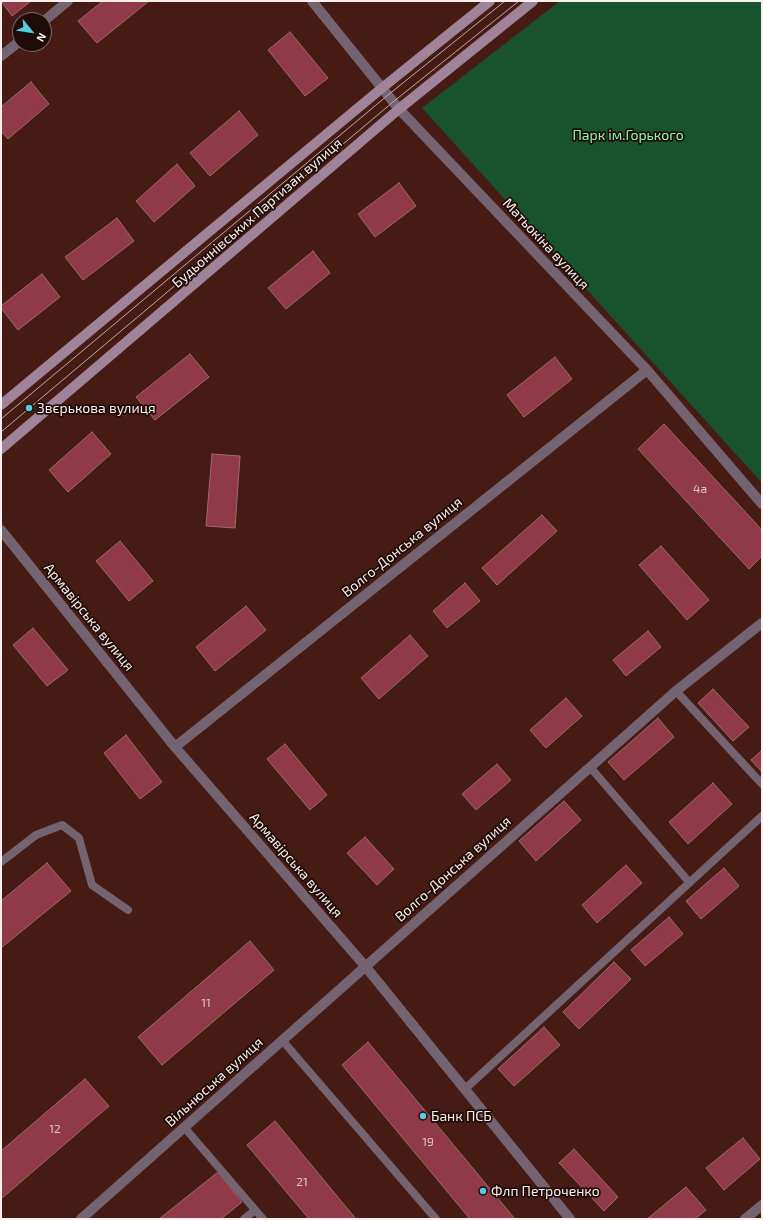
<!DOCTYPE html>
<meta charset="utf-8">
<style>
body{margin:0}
#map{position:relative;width:763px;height:1220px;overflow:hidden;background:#451b13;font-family:"Exo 2",sans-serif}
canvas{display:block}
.frame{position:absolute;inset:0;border:2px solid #fbf0ed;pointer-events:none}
.north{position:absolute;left:12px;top:12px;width:40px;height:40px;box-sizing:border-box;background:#1f0c08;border:1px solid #776764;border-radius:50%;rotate:120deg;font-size:11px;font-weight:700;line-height:16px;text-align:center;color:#fbf0ed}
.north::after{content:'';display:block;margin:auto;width:14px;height:18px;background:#55cae0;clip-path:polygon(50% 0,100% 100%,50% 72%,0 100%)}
</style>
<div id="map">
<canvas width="763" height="1220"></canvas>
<div class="frame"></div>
<div class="north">N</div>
</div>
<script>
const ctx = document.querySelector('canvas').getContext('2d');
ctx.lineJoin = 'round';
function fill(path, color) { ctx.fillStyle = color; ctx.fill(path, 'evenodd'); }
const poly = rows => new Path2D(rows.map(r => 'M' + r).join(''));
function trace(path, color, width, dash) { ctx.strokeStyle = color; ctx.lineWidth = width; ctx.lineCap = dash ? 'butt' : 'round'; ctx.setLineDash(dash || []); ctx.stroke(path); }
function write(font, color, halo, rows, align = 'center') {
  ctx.font = font + ' "Exo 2",sans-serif'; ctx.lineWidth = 3.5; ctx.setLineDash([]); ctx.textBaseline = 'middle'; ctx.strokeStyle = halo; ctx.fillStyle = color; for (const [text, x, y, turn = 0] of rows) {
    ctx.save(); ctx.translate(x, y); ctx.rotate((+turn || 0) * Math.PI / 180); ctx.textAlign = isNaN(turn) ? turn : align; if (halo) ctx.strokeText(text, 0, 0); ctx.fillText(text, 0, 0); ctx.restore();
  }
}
const green = poly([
 [560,1,762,1,762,483,422,108]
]);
const building = poly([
 [1,1,31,1,12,16,1,1],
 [103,1,149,1,97,43,78,21,103,1],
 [290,32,328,78,305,96,268,50,290,32],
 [31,82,49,104,8,139,1,131,1,107,31,82],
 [239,111,258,135,210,176,190,153,239,111],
 [177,164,195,186,154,222,136,201,177,164],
 [399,183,416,206,375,237,358,214,399,183],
 [117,218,134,241,83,280,65,257,117,218],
 [313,251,330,273,286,309,268,288,313,251],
 [42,274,60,297,18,330,1,308,1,306,42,274],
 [190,354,209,377,155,420,136,397,190,354],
 [555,357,572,379,524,417,507,395,555,357],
 [664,424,762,530,762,556,749,569,638,449,664,424],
 [92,432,111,454,68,492,49,470,92,432],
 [212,454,240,456,235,528,206,526,212,454],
 [542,515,557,531,497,585,482,568,542,515],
 [120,541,153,581,129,601,96,561,120,541],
 [661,546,709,600,687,620,639,565,661,546],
 [465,583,480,601,447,628,433,611,465,583],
 [246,606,266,630,215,671,196,647,246,606],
 [33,628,68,670,47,686,13,645,33,628],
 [648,631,661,647,626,676,613,660,648,631],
 [410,635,428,656,379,699,361,678,410,635],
 [713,689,749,727,733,741,698,703,713,689],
 [566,698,582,716,546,748,530,730,566,698],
 [658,718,674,737,624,780,608,762,658,718],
 [126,735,162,782,140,799,104,753,126,735],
 [285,744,327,795,310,810,267,759,285,744],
 [762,750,762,772,751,760,762,750],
 [497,764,511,780,476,810,462,794,497,764],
 [713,783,732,804,688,844,669,822,713,783],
 [564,801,581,820,536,861,519,841,564,801],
 [365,837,394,869,377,885,347,853,365,837],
 [47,863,71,891,1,948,1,901,47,863],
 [626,865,642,883,597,923,582,905,626,865],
 [724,868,739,886,701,919,686,901,724,868],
 [669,917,683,934,645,966,631,950,669,917],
 [250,941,274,970,162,1065,138,1037,250,941],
 [614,962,631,979,579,1029,563,1012,614,962],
 [544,1027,560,1045,514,1086,498,1069,544,1027],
 [368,1042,515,1219,470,1219,342,1065,368,1042],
 [85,1079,109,1106,1,1199,1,1151,85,1079],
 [275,1121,356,1219,309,1219,247,1145,275,1121],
 [743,1138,760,1159,724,1190,706,1168,743,1138],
 [574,1149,618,1197,604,1211,559,1163,574,1149],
 [218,1172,242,1202,221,1219,159,1219,218,1172],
 [686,1187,706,1210,695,1219,647,1219,686,1187]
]);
const service = poly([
 [676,691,762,784],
 [590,767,689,882],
 [1,862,36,835,62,825,79,838,92,885,128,910],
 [282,1040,436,1219],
 [465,1089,762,816],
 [184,1127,263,1219],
 [244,1219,255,1210]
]);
const minor = poly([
 [312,1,399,109,647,370,762,504],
 [44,21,68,1],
 [1,56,20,41],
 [175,747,647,370],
 [81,1219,676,691,762,623],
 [745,1219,762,1205]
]);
const tertiary = poly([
 [1,530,175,747,365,966,570,1219]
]);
const secondary = poly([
 [1,405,382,88,490,1],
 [1,449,399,109,533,1]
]);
const tram = poly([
 [1,419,388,95,505,1],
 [1,432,393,102,519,1]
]);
const markers = [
 [29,408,4,"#55cae0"],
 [423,1116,4,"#55cae0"],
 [483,1191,4,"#55cae0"]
];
const numberNames = [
 ["4а",700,489],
 ["11",206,1003],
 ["12",55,1129],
 ["19",428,1142],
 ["21",302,1182]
];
const parkNames = [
 ["Парк iм.Горького",628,135]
];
const streetNames = [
 ["Будьоннівських Партизан вулиця",257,213,-41],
 ["Матьокіна вулиця",546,244,47],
 ["Волго-Донська вулиця",402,547,-39],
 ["Армавірська вулиця",89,617,51],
 ["Армавірська вулиця",296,865,49],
 ["Волго-Донська вулиця",453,869,-42],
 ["Вільнюська вулиця",214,1082,-42]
];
const poiNames = [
 ["Звєрькова вулиця",37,408],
 ["Банк ПСБ",431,1116],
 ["Флп Петроченко",491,1191]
];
fill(green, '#18532e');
fill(building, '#903948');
trace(building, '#9e6a70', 1);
trace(service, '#746371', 8);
trace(minor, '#746371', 10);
trace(tertiary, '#746371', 10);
trace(secondary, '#9e8399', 10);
trace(tram, '#c0aba7', 1);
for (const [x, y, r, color] of markers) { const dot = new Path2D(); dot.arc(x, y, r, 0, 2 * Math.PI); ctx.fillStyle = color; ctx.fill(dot); trace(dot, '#1f0c08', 1.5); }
write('12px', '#e0c2c4', null, numberNames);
write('14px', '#8afbad', '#1f0c08', parkNames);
write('14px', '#fbf0ed', '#1f0c08', streetNames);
write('14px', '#fbf0ed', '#1f0c08', poiNames, 'left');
</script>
